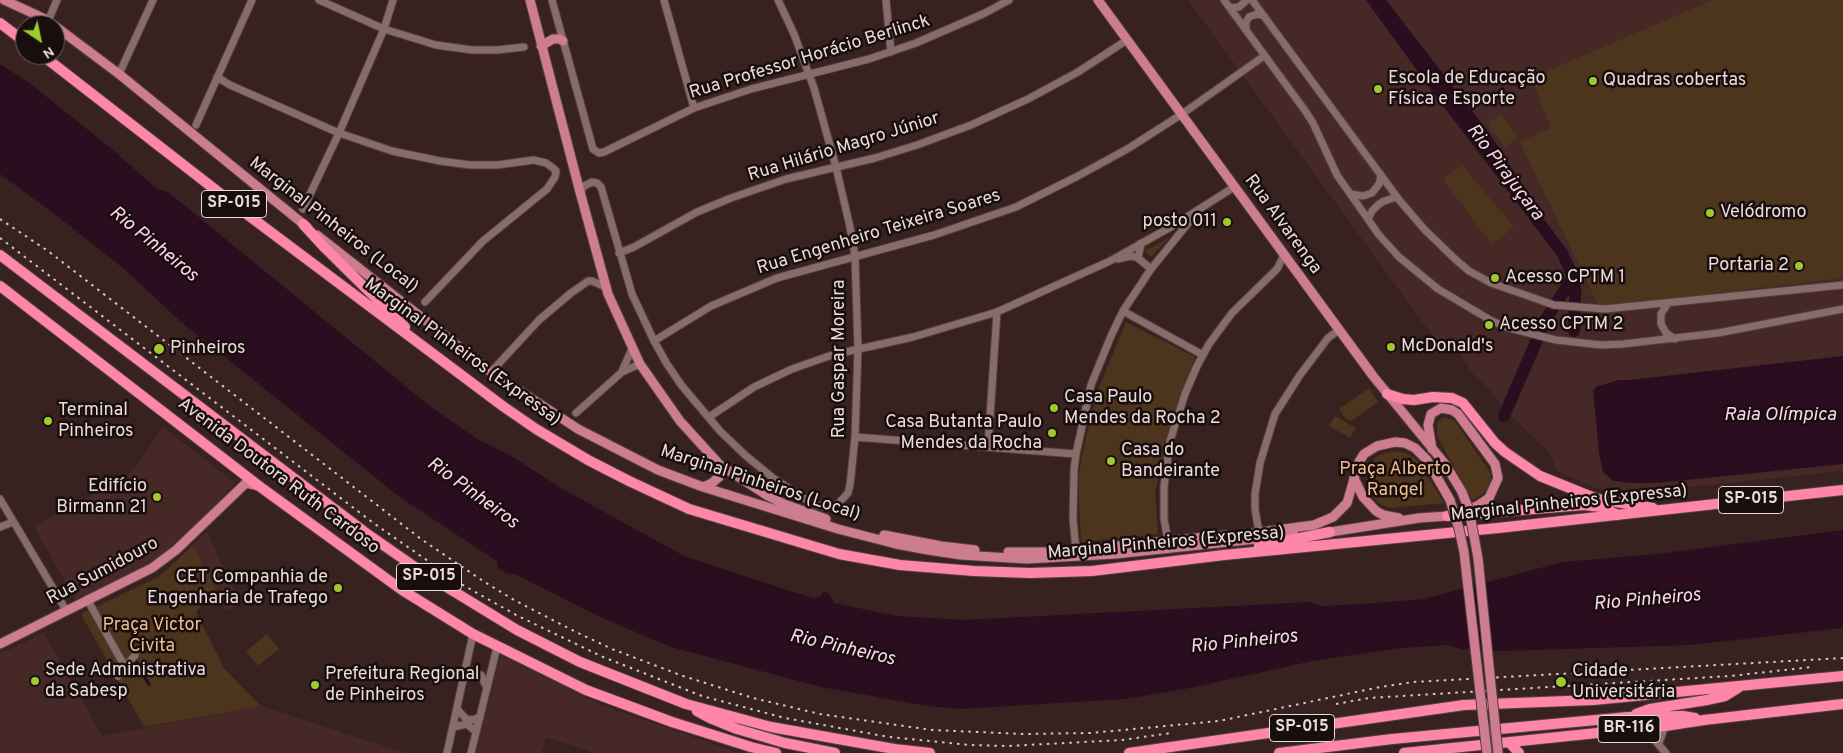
<!DOCTYPE html>
<meta charset="utf-8">
<style>
body{margin:0}
#map{position:relative;width:1843px;height:753px;overflow:hidden;background:#382220;font-family:Overpass,sans-serif}
canvas{display:block}
.north{position:absolute;left:15px;top:15px;width:50px;height:50px;box-sizing:border-box;background:#180e0e;border:1px solid #6c6060;border-radius:50%;rotate:146deg;font-size:14px;font-weight:700;line-height:20px;text-align:center;color:#ebdbda}
.north::after{content:'';display:block;margin:auto;width:18px;height:22px;background:#9eca2f;clip-path:polygon(50% 0,100% 100%,50% 72%,0 100%)}
</style>
<div id="map">
<canvas width="1843" height="753"></canvas>
<div class="north">N</div>
</div>
<script>
const ctx = document.querySelector('canvas').getContext('2d');
ctx.lineJoin = 'round';
function fill(path, color) { ctx.fillStyle = color; ctx.fill(path, 'evenodd'); }
const poly = rows => new Path2D(rows.map(r => 'M' + r).join(''));
function trace(path, color, width, dash) { ctx.strokeStyle = color; ctx.lineWidth = width; ctx.lineCap = dash ? 'butt' : 'round'; ctx.setLineDash(dash || []); ctx.stroke(path); }
function write(font, color, halo, rows, align = 'center') {
  ctx.font = font + ' Overpass,sans-serif'; ctx.lineWidth = 5; ctx.setLineDash([]); ctx.textBaseline = 'middle'; ctx.strokeStyle = halo; ctx.fillStyle = color; for (const [text, x, y, turn = 0] of rows) {
    ctx.save(); ctx.translate(x, y); ctx.rotate((+turn || 0) * Math.PI / 180); ctx.textAlign = isNaN(turn) ? turn : align; if (halo) ctx.strokeText(text, 0, 0); ctx.fillText(text, 0, 0); ctx.restore();
  }
}
const built = poly([
 [1188,0,1843,0,1843,471,1681,488,1628,492,1614,492,1590,486,1557,471,1549,452,1508,413,1488,388,1473,374,1452,342,1442,349],
 [163,427,235,483,200,522,159,558,77,603,34,526,119,481,135,468],
 [207,532,240,604,226,611,193,545],
 [44,633,102,736,261,706,405,753,0,753,0,654],
 [500,655,601,705,739,753,595,753,546,737,541,753,476,753]
]);
const green = poly([
 [1713,0,1843,0,1843,278,1599,307,1520,142,1551,128,1531,78],
 [1501,114,1518,137,1505,147,1488,124],
 [1462,165,1514,227,1492,245,1443,179],
 [1170,237,1151,257,1145,251],
 [1126,322,1195,357,1168,434,1155,493,1158,534,1081,542,1078,479,1082,455,1097,392],
 [1369,388,1378,402,1351,421,1344,417,1339,409],
 [1335,416,1356,428,1350,438,1329,426],
 [1444,417,1454,420,1490,472,1491,478,1488,490,1476,499,1472,500,1437,436,1437,422],
 [1399,451,1410,455,1419,462,1444,503,1390,508,1380,504,1374,499,1367,489,1366,470,1375,458,1381,454],
 [193,545,219,597,213,603,207,600,196,612,224,668,261,706,144,727,81,614,158,577,170,567],
 [267,634,279,649,258,666,246,651]
]);
const water = poly([
 [1366,0,1386,0,1490,134,1541,215,1567,250,1578,273,1582,295,1568,295,1568,282,1558,257,1434,94],
 [0,64,28,82,113,150,157,189,168,192,431,407,479,440,510,455,561,488,684,556,784,589,814,598,821,596,824,591,830,594,834,603,897,616,963,620,1309,602,1321,606,1375,603,1424,599,1562,562,1657,554,1843,530,1843,628,1691,645,1502,651,1461,649,1448,645,1401,648,1312,661,1190,688,1125,699,960,709,927,706,821,687,671,647,598,616,515,574,507,574,497,567,498,563,495,560,401,498,179,320,124,269,57,216,0,174],
 [1843,356,1843,464,1657,483,1633,483,1613,481,1603,472,1599,453,1593,390,1598,386,1619,380,1629,380],
 [135,656,151,685,148,686,138,669,120,679]
]);
const river = poly([
 [1573,279,1575,295,1574,331],
 [1504,416,1546,319,1573,277]
]);
const minor = poly([
 [319,0,384,29,436,45,472,50,497,50,524,47],
 [552,0,593,149,599,153,604,152,694,108,751,89,869,59,916,43,985,13,1009,0],
 [664,0,694,108],
 [886,0,891,52],
 [1224,0,1306,112,1313,123,1337,175,1379,235,1399,257,1438,289,1492,321,1509,328,1556,340,1601,345,1623,344,1718,333,1843,309],
 [1252,0,1400,201,1424,229,1455,259,1469,271,1491,283,1554,305,1605,309,1843,285],
 [1230,8,1239,7,1247,0],
 [48,21,57,0],
 [1246,30,1246,22,1249,17,1257,14,1264,16],
 [119,74,153,0],
 [217,77,230,85,339,133,392,151,440,161,470,165,497,165,534,160,546,163,553,168,556,171,555,177,547,189,483,241,425,302],
 [196,125,252,0],
 [580,192,584,186,592,182,597,183,601,187,632,294,654,341,667,364,682,386,720,431,745,455,773,478,802,497,816,505,826,507,838,504,848,493,850,485,855,437,858,349,855,256,850,227,836,167,814,88,794,34,778,0],
 [1350,194,1363,196,1372,193,1379,184,1381,175],
 [303,209,339,133,384,29,393,0],
 [1368,219,1372,211,1379,204,1384,201,1397,197],
 [1141,243,1138,258,1151,269],
 [619,253,634,247,697,212,731,198,786,179,875,158,917,145,971,125,1028,99,1078,72,1127,40],
 [1118,259,1131,256,1138,258],
 [1668,303,1661,314,1661,324,1666,333,1675,339],
 [1123,311,1203,355],
 [654,341,711,306,777,278,934,235,1016,207,1076,177,1129,148,1182,114,1264,56],
 [622,371,632,349],
 [491,372,539,320,571,293,588,281,592,281,606,287],
 [576,413,622,372,640,364],
 [709,417,754,387,792,369,832,355,913,337,997,312,1110,261,1176,224,1234,187],
 [855,437,1076,454],
 [988,447,997,312],
 [0,499,66,610],
 [0,527,13,522],
 [1259,532,1255,509,1255,494,1260,463,1275,414,1300,375,1328,338,1339,330],
 [1168,541,1164,519,1164,487,1170,441,1185,394,1197,366,1209,344,1232,313,1277,269,1284,255],
 [1076,550,1073,519,1074,470,1076,454,1091,385,1111,336,1123,311,1151,269,1194,216],
 [87,599,125,667],
 [465,669,481,675,487,688],
 [118,676,135,655],
 [457,709,466,719,473,720,480,717],
 [453,727,467,724,476,732],
 [1644,728,1666,753],
 [1659,743,1665,726],
 [447,753,473,634],
 [471,753,497,647]
]);
const major = poly([
 [4,0,43,18,53,25],
 [530,0,580,192,608,294,640,364,680,421,720,465,768,496,784,504,826,519],
 [1098,0,1373,376,1445,464],
 [55,26,119,74,307,227],
 [541,46,553,39,560,39,563,41],
 [317,235,491,372,578,429,658,470,703,487,838,529,896,544,928,550,961,555,1027,559,1115,554,1294,535],
 [1354,478,1363,497,1376,511,1383,515,1399,518],
 [703,487,712,483,720,476,720,465],
 [1254,533,1314,525,1333,517,1347,503,1359,462,1364,454,1377,446,1395,442,1405,443,1415,448,1427,460],
 [1324,533,1419,518,1447,516,1477,506,1489,498,1498,478,1495,464,1458,414,1452,410,1441,408,1431,414,1428,425,1432,449],
 [884,535,941,546,975,550],
 [1068,551,1226,535],
 [1008,552,1047,552],
 [0,644,152,568,176,550,246,483,259,486]
]);
const highway = poly([
 [0,23,25,42],
 [42,55,244,212,504,407,536,429,588,460,629,481,689,509,839,554,900,565,974,571,1030,573,1092,571,1224,555,1498,528,1843,490],
 [303,224,325,248,405,327],
 [0,255,366,533,422,572,517,630,580,662,686,704,771,727,894,749,930,753],
 [0,286,259,486,402,590,473,634,586,690,672,722,751,747,776,753],
 [1387,394,1403,399,1414,400,1433,397,1452,398,1463,403,1495,443,1505,452,1540,476,1597,499,1653,508],
 [1447,516,1584,505,1601,507,1618,515],
 [1259,546,1330,532],
 [697,711,710,718,737,729,785,743,835,753],
 [1636,714,1650,709,1707,700,1725,696,1738,688],
 [1509,742,1519,753],
 [1129,753,1464,705,1593,700,1843,676],
 [1279,753,1392,739,1628,717,1683,716,1695,718],
 [1404,753,1665,726,1704,720,1843,704]
]);
const rail = poly([
 [0,219,48,251,421,539,483,581,514,600,574,631,612,649,683,676,753,698,820,714,932,730,1023,734,1091,733,1219,721,1380,687,1414,682,1843,658],
 [0,238,372,522,461,584,518,616,603,657,702,696,785,718,889,737,969,745,1008,746,1122,740,1171,733],
 [1336,704,1369,698,1730,676,1812,667]
]);
const majorBridge = poly([
 [1427,460,1450,500,1459,529,1464,552,1487,753],
 [1445,464,1462,492,1469,510,1478,558,1498,753]
]);
const markers = [
 [1593,81,5,"#9eca2f"],
 [1378,89,5,"#9eca2f"],
 [1710,213,5,"#9eca2f"],
 [1227,222,5,"#9eca2f"],
 [1799,266,5,"#9eca2f"],
 [1495,278,5,"#9eca2f"],
 [1489,325,5,"#9eca2f"],
 [1391,347,5,"#9eca2f"],
 [159,349,6,"#9eca2f"],
 [1054,408,5,"#9eca2f"],
 [48,421,5,"#9eca2f"],
 [1052,433,5,"#9eca2f"],
 [1111,461,5,"#9eca2f"],
 [157,497,5,"#9eca2f"],
 [338,588,5,"#9eca2f"],
 [35,681,5,"#9eca2f"],
 [1561,682,6,"#9eca2f"],
 [315,685,5,"#9eca2f"]
];
const shields = [
 [234,204,65],
 [1751,500,65],
 [429,577,65],
 [1302,728,65],
 [1629,729,62]
];
const shieldNames = [
 ["SP-015",234,204],
 ["SP-015",1751,500],
 ["SP-015",429,577],
 ["SP-015",1302,728],
 ["BR-116",1629,729]
];
const streetNames = [
 ["Rua Professor Horácio Berlinck",810,58,-17],
 ["Rua Hilário Magro Júnior",844,148,-17],
 ["Rua Alvarenga",1282,225,54],
 ["Marginal Pinheiros (Local)",333,226,38],
 ["Rua Engenheiro Teixeira Soares",879,233,-17],
 ["Marginal Pinheiros (Expressa)",462,353,36],
 ["Rua Gaspar Moreira",840,359,-90],
 ["Avenida Doutora Ruth Cardoso",278,477,37],
 ["Marginal Pinheiros (Local)",760,484,18],
 ["Marginal Pinheiros (Expressa)",1569,504,-6],
 ["Marginal Pinheiros (Expressa)",1166,544,-5],
 ["Rua Sumidouro",103,572,-28]
];
const poiNames = [
 ["Escola de Educação",1388,79],
 ["Física e Esporte",1388,100],
 ["Quadras cobertas",1603,81],
 ["Velódromo",1720,213],
 ["posto 011",1217,222,"right"],
 ["Portaria 2",1789,266,"right"],
 ["Acesso CPTM 1",1505,278],
 ["Acesso CPTM 2",1499,325],
 ["McDonald's",1401,347],
 ["Pinheiros",170,349],
 ["Casa Paulo",1064,398],
 ["Mendes da Rocha 2",1064,419],
 ["Terminal",58,411],
 ["Pinheiros",58,432],
 ["Casa Butanta Paulo",1042,423,"right"],
 ["Mendes da Rocha",1042,444,"right"],
 ["Casa do",1121,451],
 ["Bandeirante",1121,472],
 ["Edifício",147,487,"right"],
 ["Birmann 21",147,508,"right"],
 ["CET Companhia de",328,578,"right"],
 ["Engenharia de Trafego",328,599,"right"],
 ["Sede Administrativa",45,671],
 ["da Sabesp",45,692],
 ["Cidade",1572,672],
 ["Universitária",1572,693],
 ["Prefeitura Regional",325,675],
 ["de Pinheiros",325,696]
];
const parkNames = [
 ["Praça Alberto",1395,470],
 ["Rangel",1395,491],
 ["Praça Victor",152,626],
 ["Civita",152,647]
];
const waterNames = [
 ["Rio Pirajuçara",1504,173,53],
 ["Rio Pinheiros",153,245,39],
 ["Raia Olímpica",1780,416],
 ["Rio Pinheiros",472,494,36],
 ["Rio Pinheiros",1647,601,-5],
 ["Rio Pinheiros",1244,643,-6],
 ["Rio Pinheiros",842,649,13]
];
fill(built, '#462927');
fill(green, '#4c341d');
fill(water, '#2a0e20');
trace(river, '#2a0e20', 12);
trace(minor, '#534040', 9);
trace(major, '#534040', 11);
trace(highway, '#534040', 12);
trace(minor, '#876c6a', 7);
trace(major, '#ce7c90', 9);
trace(highway, '#fe87a9', 10);
trace(rail, '#d7c6c5', 2, [2.5, 5]);
trace(majorBridge, '#534040', 11, []);
trace(majorBridge, '#ce7c90', 9);
for (const [x, y, r, color] of markers) { const dot = new Path2D(); dot.arc(x, y, r, 0, 2 * Math.PI); ctx.fillStyle = color; ctx.fill(dot); trace(dot, '#180e0e', 2); }
for (const [x, y, w] of shields) { const box = new Path2D(); box.roundRect(x - w / 2, y - 13.5, w, 27, 4); ctx.fillStyle = '#180e0e'; ctx.fill(box); trace(box, '#ebdbda', 1); }
write('bold 16px', '#ebdbda', null, shieldNames);
write('18px', '#ebdbda', '#180e0e', streetNames);
write('18px', '#ebdbda', '#180e0e', poiNames, 'left');
write('18px', '#eebc8d', '#180e0e', parkNames);
write('italic 19px', '#fdd7ed', '#180e0e', waterNames);
</script>
